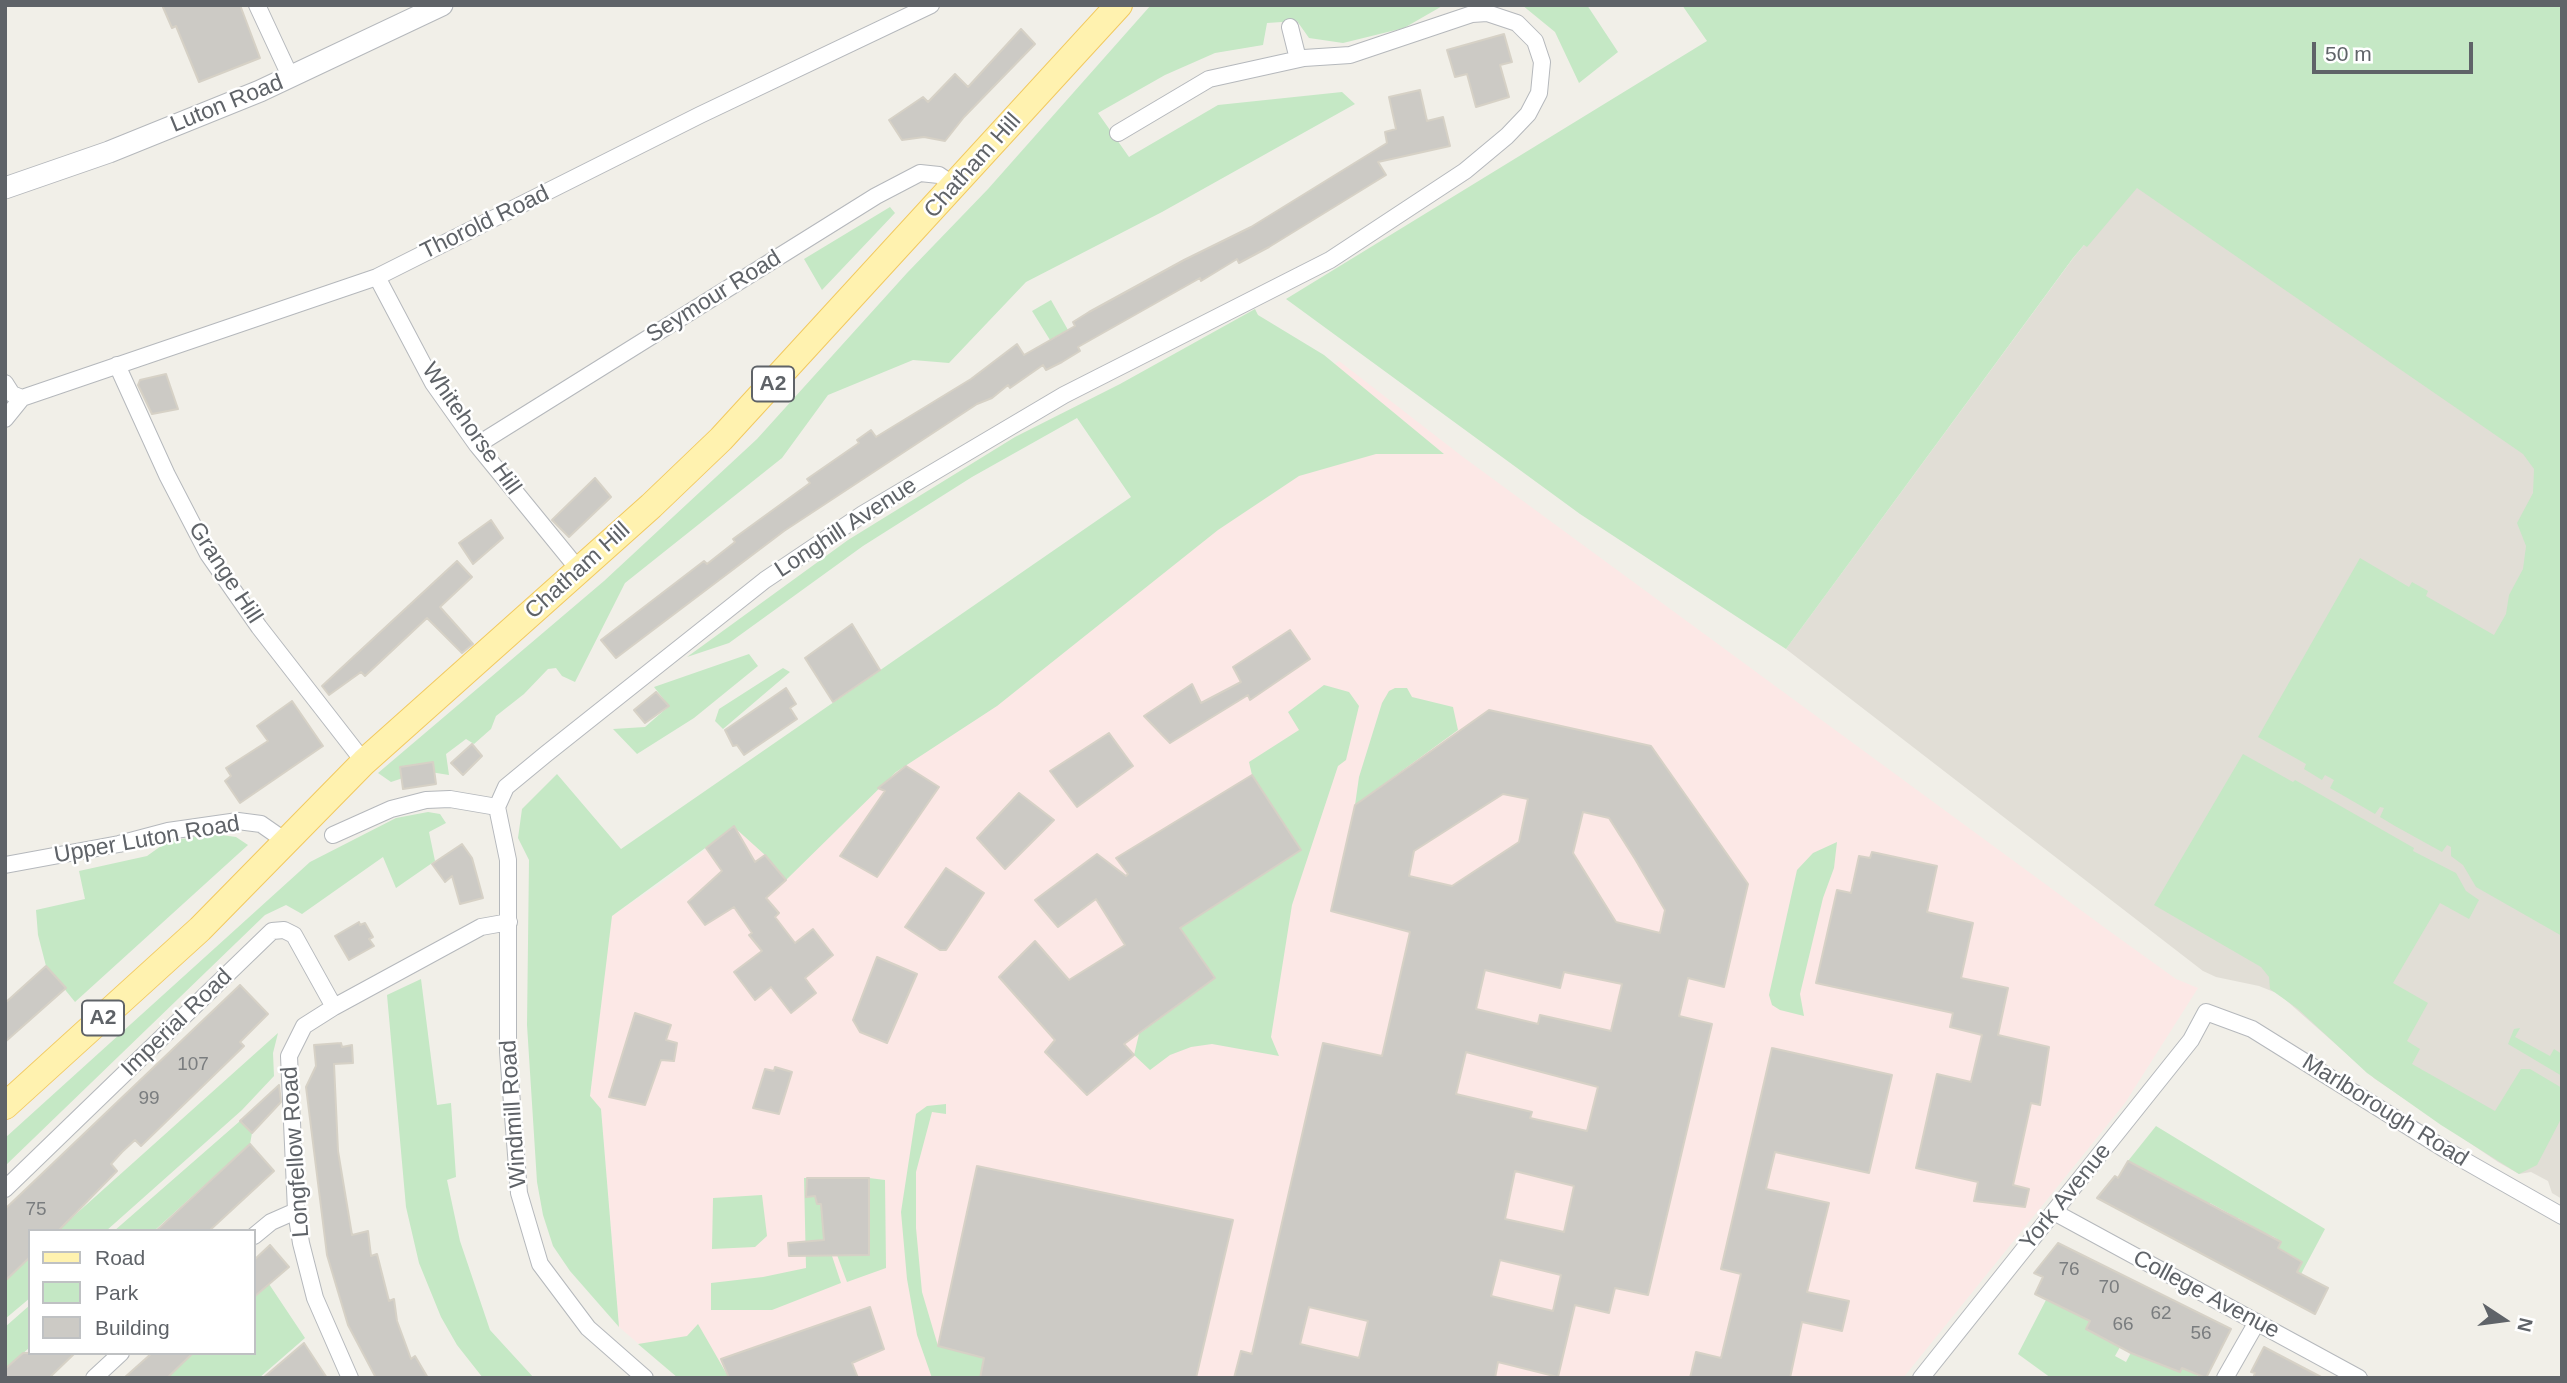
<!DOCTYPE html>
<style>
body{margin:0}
#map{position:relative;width:2567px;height:1383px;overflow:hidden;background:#f1efe8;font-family:Helvetica,sans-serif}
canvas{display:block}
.frame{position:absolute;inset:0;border:7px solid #5f6368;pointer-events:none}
.legend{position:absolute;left:28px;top:1229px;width:228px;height:126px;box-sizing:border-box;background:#fff;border:2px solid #bfc1c3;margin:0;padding:9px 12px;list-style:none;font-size:21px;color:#5f6368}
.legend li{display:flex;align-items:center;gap:14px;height:35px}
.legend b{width:35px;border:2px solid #bfc1c3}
.north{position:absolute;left:2469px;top:1285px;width:70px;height:70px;-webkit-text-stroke:5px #fff;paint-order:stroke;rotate:103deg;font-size:19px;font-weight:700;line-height:28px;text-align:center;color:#5f6368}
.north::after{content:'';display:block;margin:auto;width:24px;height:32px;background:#5f6368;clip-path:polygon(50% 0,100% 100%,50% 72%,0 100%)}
.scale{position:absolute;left:2312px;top:42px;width:161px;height:32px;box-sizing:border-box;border:4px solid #5f6368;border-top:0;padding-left:9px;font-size:21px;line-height:24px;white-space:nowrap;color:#5f6368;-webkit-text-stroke:5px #fff;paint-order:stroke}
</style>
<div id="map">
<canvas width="2567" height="1383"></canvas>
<div class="frame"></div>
<ul class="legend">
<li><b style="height:9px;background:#fff2af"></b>Road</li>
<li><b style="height:19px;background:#c5e8c5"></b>Park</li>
<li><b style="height:19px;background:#cccac5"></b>Building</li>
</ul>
<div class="north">N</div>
<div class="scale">50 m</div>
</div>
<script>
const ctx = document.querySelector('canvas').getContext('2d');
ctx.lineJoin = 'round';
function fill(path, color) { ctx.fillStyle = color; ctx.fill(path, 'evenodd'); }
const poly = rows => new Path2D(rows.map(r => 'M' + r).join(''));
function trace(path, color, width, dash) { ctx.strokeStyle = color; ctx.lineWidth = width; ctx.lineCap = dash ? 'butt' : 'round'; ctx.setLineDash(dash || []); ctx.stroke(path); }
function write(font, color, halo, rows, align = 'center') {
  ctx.font = font + ' Helvetica,sans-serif'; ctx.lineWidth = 5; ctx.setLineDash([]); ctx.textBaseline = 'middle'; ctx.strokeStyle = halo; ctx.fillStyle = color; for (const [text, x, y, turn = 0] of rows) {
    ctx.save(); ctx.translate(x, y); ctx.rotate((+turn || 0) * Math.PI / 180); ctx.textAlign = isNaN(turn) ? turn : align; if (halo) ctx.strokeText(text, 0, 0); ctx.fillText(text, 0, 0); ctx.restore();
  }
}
const education = poly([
 [2135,185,2562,475,2562,1199,2552,1193,2548,1181,2531,1172,2519,1174,2498,1162,2375,1079,2279,994,2259,986,2216,977,2203,971,1786,649,2074,257]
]);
const medical = poly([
 [1339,361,1463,457,2112,933,2176,979,2198,988,2125,1103,1903,1378,678,1378,619,1327,601,1110,590,1096,611,916,660,884,1026,607]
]);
const green = poly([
 [1151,5,1444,5,1404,28,1343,43,1309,38,1297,21,1267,23,1263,45,1215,53,1165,75,1098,113,1129,157,1218,105,1342,92,1355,104,1162,212,1026,282,949,363,913,360,828,395,782,458,625,583,575,682,562,676,556,668,548,669,524,694,496,716,491,729,474,744,466,739,446,754,449,775,424,771,391,782,378,773,604,581,757,439,907,273,988,189],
 [1522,5,1587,5,1618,52,1579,83,1555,32],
 [1682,5,2562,5,2562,936,2476,887,2463,865,2451,856,2451,847,2447,845,2442,852,2395,826,2380,817,2384,808,2380,807,2375,814,2363,807,2330,788,2334,780,2325,775,2322,780,2304,769,2306,764,2258,737,2360,558,2409,587,2412,582,2428,591,2426,596,2494,635,2506,614,2509,595,2523,569,2526,546,2517,523,2533,493,2534,469,2523,454,2137,188,2087,247,2084,245,2073,258,1786,649,1580,514,1286,299,1707,41],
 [890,207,895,213,822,290,804,259],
 [1051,300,1068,330,1050,340,1032,311],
 [1255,309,1258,315,1324,355,1444,454,1376,454,1299,476,1218,530,997,706,896,772,786,880,765,855,734,827,612,916,590,1096,601,1109,619,1327,570,1271,553,1246,543,1215,537,1182,527,1025,529,860,518,838,522,809,557,774,621,849,1131,497,1077,418,972,477,863,546,729,643,687,657,848,540,1015,437,1120,384],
 [749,654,758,666,694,718,637,754,613,729,645,727,669,706,654,687],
 [783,668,790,672,723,729,715,721,719,709],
 [1324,685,1349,692,1359,706,1346,760,1338,766,1292,905,1271,1037,1279,1056,1212,1044,1191,1047,1170,1055,1150,1070,1134,1055,1139,1034,1215,978,1180,928,1301,850,1252,775,1249,762,1299,730,1288,712],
 [1395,688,1407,688,1412,697,1453,707,1458,730,1355,805,1359,777,1382,703,1389,691],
 [2243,754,2293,782,2295,780,2414,848,2413,851,2456,873,2466,891,2479,900,2469,919,2440,903,2393,983,2428,1003,2407,1041,2420,1049,2412,1064,2495,1111,2521,1069,2530,1069,2562,1088,2562,1117,2537,1165,2519,1174,2441,1125,2367,1073,2298,1009,2270,989,2269,977,2261,967,2154,905],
 [428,812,440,814,446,823,429,832,435,861,396,888,383,857,302,914,286,905,265,915,5,1166,5,1138,310,862,396,818],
 [214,834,236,837,248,845,75,1002,46,966,38,935,36,910,85,899,79,871,147,856,168,841],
 [1837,842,1834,868,1823,898,1800,994,1804,1016,1780,1010,1772,1005,1769,995,1797,870,1813,853],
 [421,979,437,1105,451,1103,456,1177,447,1180,460,1241,490,1330,534,1378,483,1378,457,1345,441,1317,419,1263,406,1207,387,995],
 [2520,1028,2515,1037,2550,1056,2554,1049,2562,1054,2562,1076,2508,1044,2514,1029],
 [278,1033,273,1053,274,1076,242,1110,106,1231,57,1231],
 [946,1104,946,1114,932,1112,916,1172,916,1228,922,1292,938,1346,984,1358,980,1378,932,1378,917,1335,907,1279,901,1212,916,1114,927,1106],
 [240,1121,252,1133,250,1144,154,1231,114,1231],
 [2156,1126,2325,1229,2301,1274,2297,1271,2302,1262,2294,1257,2285,1253,2273,1258,2281,1242,2274,1237,2265,1233,2255,1250,2249,1246,2257,1229,2238,1218,2228,1236,2221,1232,2230,1214,2210,1203,2196,1229,2167,1203,2175,1186,2156,1175,2146,1192,2139,1189,2148,1171,2128,1161],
 [804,1178,807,1178,807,1196,815,1196,817,1204,824,1205,824,1240,810,1241,807,1256,832,1256,841,1283,772,1310,711,1310,711,1283,763,1277,806,1268],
 [869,1178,885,1180,886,1268,847,1282,837,1255,869,1255],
 [762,1195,767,1236,755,1247,712,1249,713,1198],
 [30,1255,30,1298,5,1319,5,1277],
 [269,1284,305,1338,259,1378,166,1378,193,1353,254,1353,254,1298],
 [2047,1298,2082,1317,2091,1300,2099,1303,2086,1329,2120,1347,2115,1356,2126,1362,2145,1326,2180,1372,2182,1368,2187,1370,2197,1352,2203,1359,2195,1374,2202,1378,2051,1378,2018,1354],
 [30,1305,30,1347,5,1370,5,1327],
 [698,1324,729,1378,678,1378,638,1344,687,1336]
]);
const building = poly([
 [162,5,240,5,260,58,199,82,176,26,172,28,162,5],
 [1021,29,1035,44,964,117,945,141,924,137,902,140,889,120,923,97,928,102,955,74,968,87,1021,29],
 [1504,34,1512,62,1500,65,1509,97,1476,107,1467,74,1455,77,1447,50,1504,34],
 [1420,90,1427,121,1443,117,1450,146,1378,162,1386,175,1269,247,1239,263,1237,259,1201,281,1200,278,1078,347,1080,351,1062,362,1046,370,1043,365,1010,388,1008,385,992,398,977,404,784,531,616,658,601,640,704,561,707,564,735,542,733,539,810,483,807,479,859,443,857,440,871,430,876,437,971,379,1017,344,1024,355,1075,326,1073,322,1089,312,1184,260,1251,227,1387,143,1385,132,1396,129,1389,97,1420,90],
 [166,374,178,409,152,414,138,385,140,380,166,374],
 [595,478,611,497,569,537,552,520,595,478],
 [491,520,503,538,473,564,459,543,491,520],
 [457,561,472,577,440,607,473,644,462,653,427,618,365,676,361,672,329,695,322,686,457,561],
 [852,624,880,670,833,702,805,658,852,624],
 [1290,630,1310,659,1250,700,1248,695,1170,743,1144,716,1192,684,1201,703,1241,682,1233,667,1290,630],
 [786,688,796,704,790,708,797,719,744,755,737,745,733,746,725,730,786,688],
 [656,692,669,706,645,723,634,710,656,692],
 [292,701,323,746,240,803,225,781,231,776,226,768,268,741,257,726,292,701],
 [1489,710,1651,746,1748,884,1724,987,1688,978,1679,1016,1712,1024,1648,1295,1615,1288,1609,1313,1575,1305,1558,1377,1498,1362,1495,1378,1234,1378,1241,1351,1252,1354,1323,1043,1382,1056,1410,932,1331,911,1355,805,1489,710],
 [1503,794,1528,799,1519,842,1452,886,1409,876,1414,851,1503,794],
 [1583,812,1609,818,1635,859,1665,910,1660,933,1616,922,1573,853,1583,812],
 [1485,970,1560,988,1564,972,1622,984,1611,1031,1540,1015,1538,1024,1476,1009,1485,970],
 [1466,1052,1598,1087,1587,1131,1530,1118,1532,1112,1456,1094,1466,1052],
 [1515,1171,1574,1186,1564,1232,1505,1219,1515,1171],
 [1500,1260,1561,1275,1553,1311,1491,1296,1500,1260],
 [1309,1307,1368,1321,1359,1358,1300,1344,1309,1307],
 [1109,733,1133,766,1077,807,1050,771,1109,733],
 [472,744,482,756,463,775,451,763,472,744],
 [433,762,436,784,403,789,400,767,433,762],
 [906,766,939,787,877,877,840,856,885,791,878,788,906,766],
 [1252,775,1301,850,1180,928,1215,978,1124,1044,1134,1055,1087,1095,1045,1052,1055,1040,999,977,1035,941,1069,980,1125,945,1096,899,1058,927,1035,900,1097,854,1126,876,1128,874,1116,858,1252,775],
 [1019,793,1054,820,1005,869,977,838,1019,793],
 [734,826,755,862,765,855,786,880,766,898,779,913,775,917,795,943,813,929,833,955,805,978,816,993,791,1013,771,987,755,1000,734,972,762,951,749,935,752,933,734,907,705,925,688,902,722,871,706,848,734,826],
 [462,844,472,858,483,898,460,904,452,876,445,882,432,864,462,844],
 [1872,852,1937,866,1927,912,1973,923,1961,978,2008,988,1998,1035,2049,1047,2040,1105,2031,1103,2013,1185,2029,1189,2025,1207,1974,1201,1978,1182,1916,1168,1937,1074,1971,1082,1982,1035,1950,1027,1953,1013,1816,983,1837,890,1851,893,1859,856,1870,858,1872,852],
 [946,868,984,893,946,950,940,950,905,927,946,868],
 [359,922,360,925,365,923,373,937,369,939,374,946,349,960,335,936,359,922],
 [877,957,917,974,887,1043,860,1032,853,1020,877,957],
 [46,966,66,988,5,1042,5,1003,46,966],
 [240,985,268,1014,240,1042,244,1046,141,1146,135,1140,122,1152,111,1164,117,1171,58,1231,30,1231,30,1257,5,1281,5,1209,240,985],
 [635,1013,671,1025,666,1040,677,1043,674,1061,661,1060,645,1105,609,1097,635,1013],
 [341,1043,342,1047,352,1045,353,1063,334,1064,338,1151,352,1235,368,1231,371,1256,377,1254,389,1301,394,1299,397,1321,411,1359,415,1356,428,1378,376,1378,348,1325,327,1255,306,1087,316,1066,314,1045,341,1043],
 [1772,1048,1892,1075,1869,1173,1775,1152,1766,1189,1829,1203,1807,1292,1849,1301,1842,1331,1802,1322,1790,1378,1690,1378,1696,1352,1721,1358,1741,1274,1721,1269,1772,1048],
 [775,1067,792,1072,779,1114,753,1108,765,1069,774,1071,775,1067],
 [279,1085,281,1102,252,1133,240,1121,279,1085],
 [250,1144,274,1171,209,1231,156,1231,250,1144],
 [2128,1161,2281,1242,2278,1248,2302,1262,2297,1272,2328,1288,2315,1314,2097,1198,2115,1176,2118,1178,2128,1161],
 [977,1166,1233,1220,1196,1378,980,1378,984,1358,938,1346,977,1166],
 [807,1178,869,1178,869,1255,789,1256,788,1243,824,1240,821,1204,817,1204,815,1196,806,1197,807,1178],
 [2058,1243,2231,1329,2206,1378,2182,1368,2180,1372,2131,1353,2086,1329,2090,1321,2035,1294,2043,1277,2034,1273,2058,1243],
 [270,1245,289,1267,254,1297,254,1260,270,1245],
 [870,1307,884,1349,852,1363,858,1378,729,1378,721,1359,870,1307],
 [304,1343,327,1378,263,1378,304,1343],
 [2264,1347,2323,1378,2253,1378,2255,1373,2251,1372,2264,1347],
 [23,1353,75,1353,49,1378,5,1378,5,1369,23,1353],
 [152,1353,193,1353,167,1378,124,1378,152,1353]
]);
const minor = poly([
 [257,5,291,78],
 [1290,27,1298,59],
 [377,277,433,383,477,445,579,570],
 [117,365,167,475,208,554,259,627,364,762],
 [5,383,12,394,22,398],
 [22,398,377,277,700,115,931,5],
 [5,419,22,398],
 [477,445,876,196,920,173,939,175,955,186],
 [497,807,508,860,508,1052,519,1193,540,1264,588,1328,645,1378],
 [333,835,391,809,426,800,450,799,497,807,506,787,546,754,765,580,863,514,1064,395,1330,260,1465,171,1507,136,1528,114,1539,93,1542,62,1535,41,1517,23,1487,13,1472,14,1350,55,1304,58,1209,79,1118,133],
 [5,865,119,844,168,831,238,821,261,824,284,840],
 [5,1189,272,931,284,930,294,935,334,1007],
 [2054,1212,2359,1378],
 [254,1236,271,1222,296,1211],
 [94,1378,121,1353],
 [350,1378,315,1298,301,1243,296,1211,289,1056,304,1026,334,1007,481,927,509,922],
 [1921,1378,2191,1040,2206,1012,2252,1029,2446,1150,2562,1216],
 [2225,1378,2257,1322]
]);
const tertiary = poly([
 [5,188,109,152,260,91,442,5]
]);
const primary = poly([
 [5,1106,200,929,364,762,651,506,721,439,1119,5]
]);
const numberNames = [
 ["107",193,1065],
 ["99",149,1099],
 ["75",36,1210],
 ["76",2069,1270],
 ["70",2109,1288],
 ["62",2161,1314],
 ["66",2123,1325],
 ["56",2201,1334]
];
const shields = [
 [773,384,42],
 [103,1018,42]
];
const shieldNames = [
 ["A2",773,384],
 ["A2",103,1018]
];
const streetNames = [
 ["Luton Road",227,104,-22],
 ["Chatham Hill",973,166,-48],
 ["Thorold Road",485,223,-26],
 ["Seymour Road",714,297,-32],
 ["Whitehorse Hill",471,429,55],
 ["Longhill Avenue",846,528,-33],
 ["Chatham Hill",578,571,-42],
 ["Grange Hill",225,573,57],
 ["Upper Luton Road",147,840,-10],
 ["Imperial Road",177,1023,-44],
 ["Marlborough Road",2385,1111,32],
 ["Windmill Road",514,1114,-94],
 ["Longfellow Road",296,1152,-94],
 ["York Avenue",2066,1197,-51],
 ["College Avenue",2206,1295,28]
];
fill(education, '#e1ded6');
fill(medical, '#fce8e6');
fill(green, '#c5e8c5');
fill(building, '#cccac5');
trace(building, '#d6d1c6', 2);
trace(minor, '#b5b8bc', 18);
trace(tertiary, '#b5b8bc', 23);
trace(primary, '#f2c960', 28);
trace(minor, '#fff', 16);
trace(tertiary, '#fff', 21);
trace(primary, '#fff2af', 26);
write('19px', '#7a7d7f', null, numberNames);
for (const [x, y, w] of shields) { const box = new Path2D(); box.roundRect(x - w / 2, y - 17.5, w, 35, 5); ctx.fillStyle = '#fff'; ctx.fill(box); trace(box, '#5f6368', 2); }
write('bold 21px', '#5f6368', null, shieldNames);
write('23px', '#5f6368', '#fff', streetNames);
</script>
